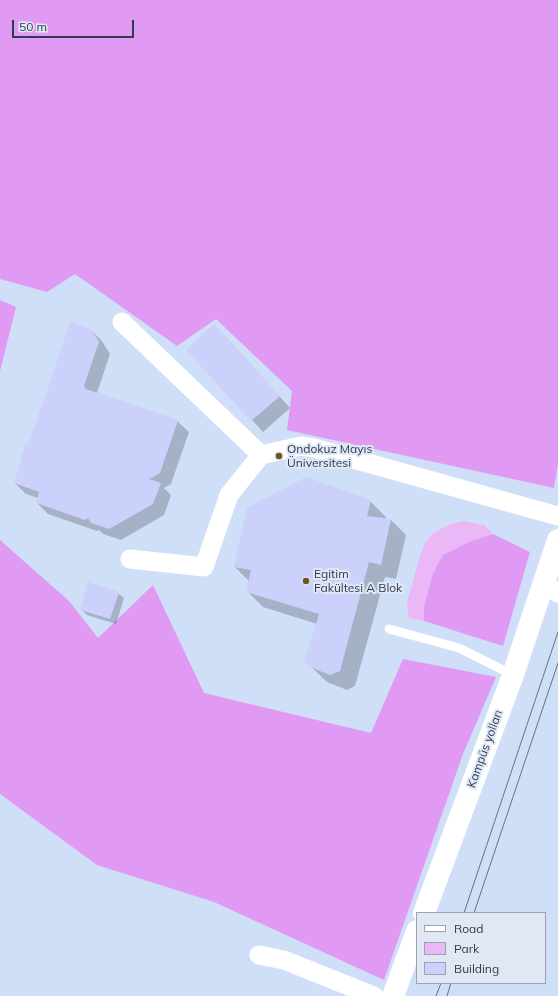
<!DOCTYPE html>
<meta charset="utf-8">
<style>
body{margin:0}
#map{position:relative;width:558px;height:996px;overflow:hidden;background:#e1e8f4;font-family:Mulish,sans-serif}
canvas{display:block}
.legend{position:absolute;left:416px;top:912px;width:130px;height:72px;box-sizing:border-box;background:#e1e8f4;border:1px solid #99a3b3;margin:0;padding:5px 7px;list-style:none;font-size:12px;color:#2c3b51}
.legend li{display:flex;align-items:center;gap:8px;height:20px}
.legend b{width:20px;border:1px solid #99a3b3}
.scale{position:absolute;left:12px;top:20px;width:122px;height:18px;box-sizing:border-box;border:2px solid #2c3b51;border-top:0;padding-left:5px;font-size:12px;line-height:14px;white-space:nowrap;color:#2c3b51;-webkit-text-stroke:3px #e1e8f4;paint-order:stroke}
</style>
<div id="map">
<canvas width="558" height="996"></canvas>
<ul class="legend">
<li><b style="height:5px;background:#fff"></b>Road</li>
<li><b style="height:11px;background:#eab8f6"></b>Park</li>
<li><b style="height:11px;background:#cbd1fa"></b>Building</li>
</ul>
<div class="scale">50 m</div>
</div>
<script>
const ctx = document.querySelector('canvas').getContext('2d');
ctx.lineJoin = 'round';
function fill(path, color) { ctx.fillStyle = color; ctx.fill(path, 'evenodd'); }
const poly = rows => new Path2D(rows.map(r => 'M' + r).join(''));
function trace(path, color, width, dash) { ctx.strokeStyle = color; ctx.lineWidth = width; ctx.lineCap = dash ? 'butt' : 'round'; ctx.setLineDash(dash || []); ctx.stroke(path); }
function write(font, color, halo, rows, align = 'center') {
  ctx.font = font + ' Mulish,sans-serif'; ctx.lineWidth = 4; ctx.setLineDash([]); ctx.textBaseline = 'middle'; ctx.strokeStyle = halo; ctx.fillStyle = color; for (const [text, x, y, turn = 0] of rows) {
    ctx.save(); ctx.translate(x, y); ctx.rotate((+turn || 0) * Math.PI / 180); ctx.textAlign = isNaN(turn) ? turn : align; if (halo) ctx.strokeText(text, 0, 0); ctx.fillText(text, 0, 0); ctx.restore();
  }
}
const built = poly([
 [0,0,558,0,558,996,0,996],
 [417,913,545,913,545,983,417,983]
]);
const green = poly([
 [464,521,484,525,493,534,471,541,443,555,433,573,424,607,424,621,409,618,407,603,419,559,425,543,433,533,450,524]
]);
const forest = poly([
 [0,0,558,0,558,464,554,488,287,430,292,391,216,319,177,346,75,274,47,292,0,279],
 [0,300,16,307,0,371],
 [493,534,530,552,503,646,424,621,424,607,433,573,443,555,471,541],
 [0,540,69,601,98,638,153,585,204,693,371,733,403,659,496,677,463,754,384,980,214,902,97,865,0,794]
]);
const shadow = poly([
 [91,330,102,341,110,354,97,393,177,421,189,432,171,484,164,488,171,495,164,515,121,540,103,534,99,530,97,531,48,514,37,503,38,498,26,494,15,483,22,462,21,460,27,443,29,444],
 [226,337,290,408,263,432,188,350],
 [370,501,386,517,385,519,391,520,406,535,396,579,385,577,355,686,347,690,327,682,305,661,317,624,263,607,247,591,249,581,235,567],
 [118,593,124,598,116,624,87,615,81,609]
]);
const building = poly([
 [71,322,91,329,99,342,84,386,86,389,178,420,160,473,149,479,161,483,153,504,109,529,91,523,88,518,85,520,36,503,39,492,14,483,26,442,29,443,70,323],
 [214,324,280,396,251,421,186,350],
 [306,477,371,500,367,516,391,519,381,565,369,562,340,671,330,675,310,667,304,662,319,614,246,592,251,570,234,567,247,508],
 [88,582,119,592,110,619,80,610]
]);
const lane = poly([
 [389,629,459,648,513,675]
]);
const street = poly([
 [122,322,261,455],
 [130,559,204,567,229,495,261,455,301,446,314,448,558,516],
 [543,583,558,593],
 [259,955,284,960,374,996]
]);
const secondary = poly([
 [424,913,513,675,558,540],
 [393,996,417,931]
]);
const tram = poly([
 [464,913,558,632],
 [474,913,558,663],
 [436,996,441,983],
 [447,996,451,983]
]);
const markers = [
 [279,456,4,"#6e5426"],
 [306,581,4,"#6e5426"]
];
const poiNames = [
 ["Ondokuz Mayıs",287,449],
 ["Üniversitesi",287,463],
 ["Egitim",314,574],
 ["Fakültesi A Blok",314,588]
];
const streetNames = [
 ["Kampüs yolları",485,749,-70]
];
fill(built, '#cfdff8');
fill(green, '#eab8f6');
fill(forest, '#e19af3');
fill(shadow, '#0003');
fill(building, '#cbd1fa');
trace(lane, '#fff', 9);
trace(street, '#fff', 19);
trace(secondary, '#fff', 22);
trace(tram, '#647184', 1);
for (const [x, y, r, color] of markers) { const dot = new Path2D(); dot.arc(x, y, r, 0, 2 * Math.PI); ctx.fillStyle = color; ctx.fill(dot); trace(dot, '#e1e8f4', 1.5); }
write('12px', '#2c3b51', '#e1e8f4', poiNames, 'left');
write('12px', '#2c3b51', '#e1e8f4', streetNames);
</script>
